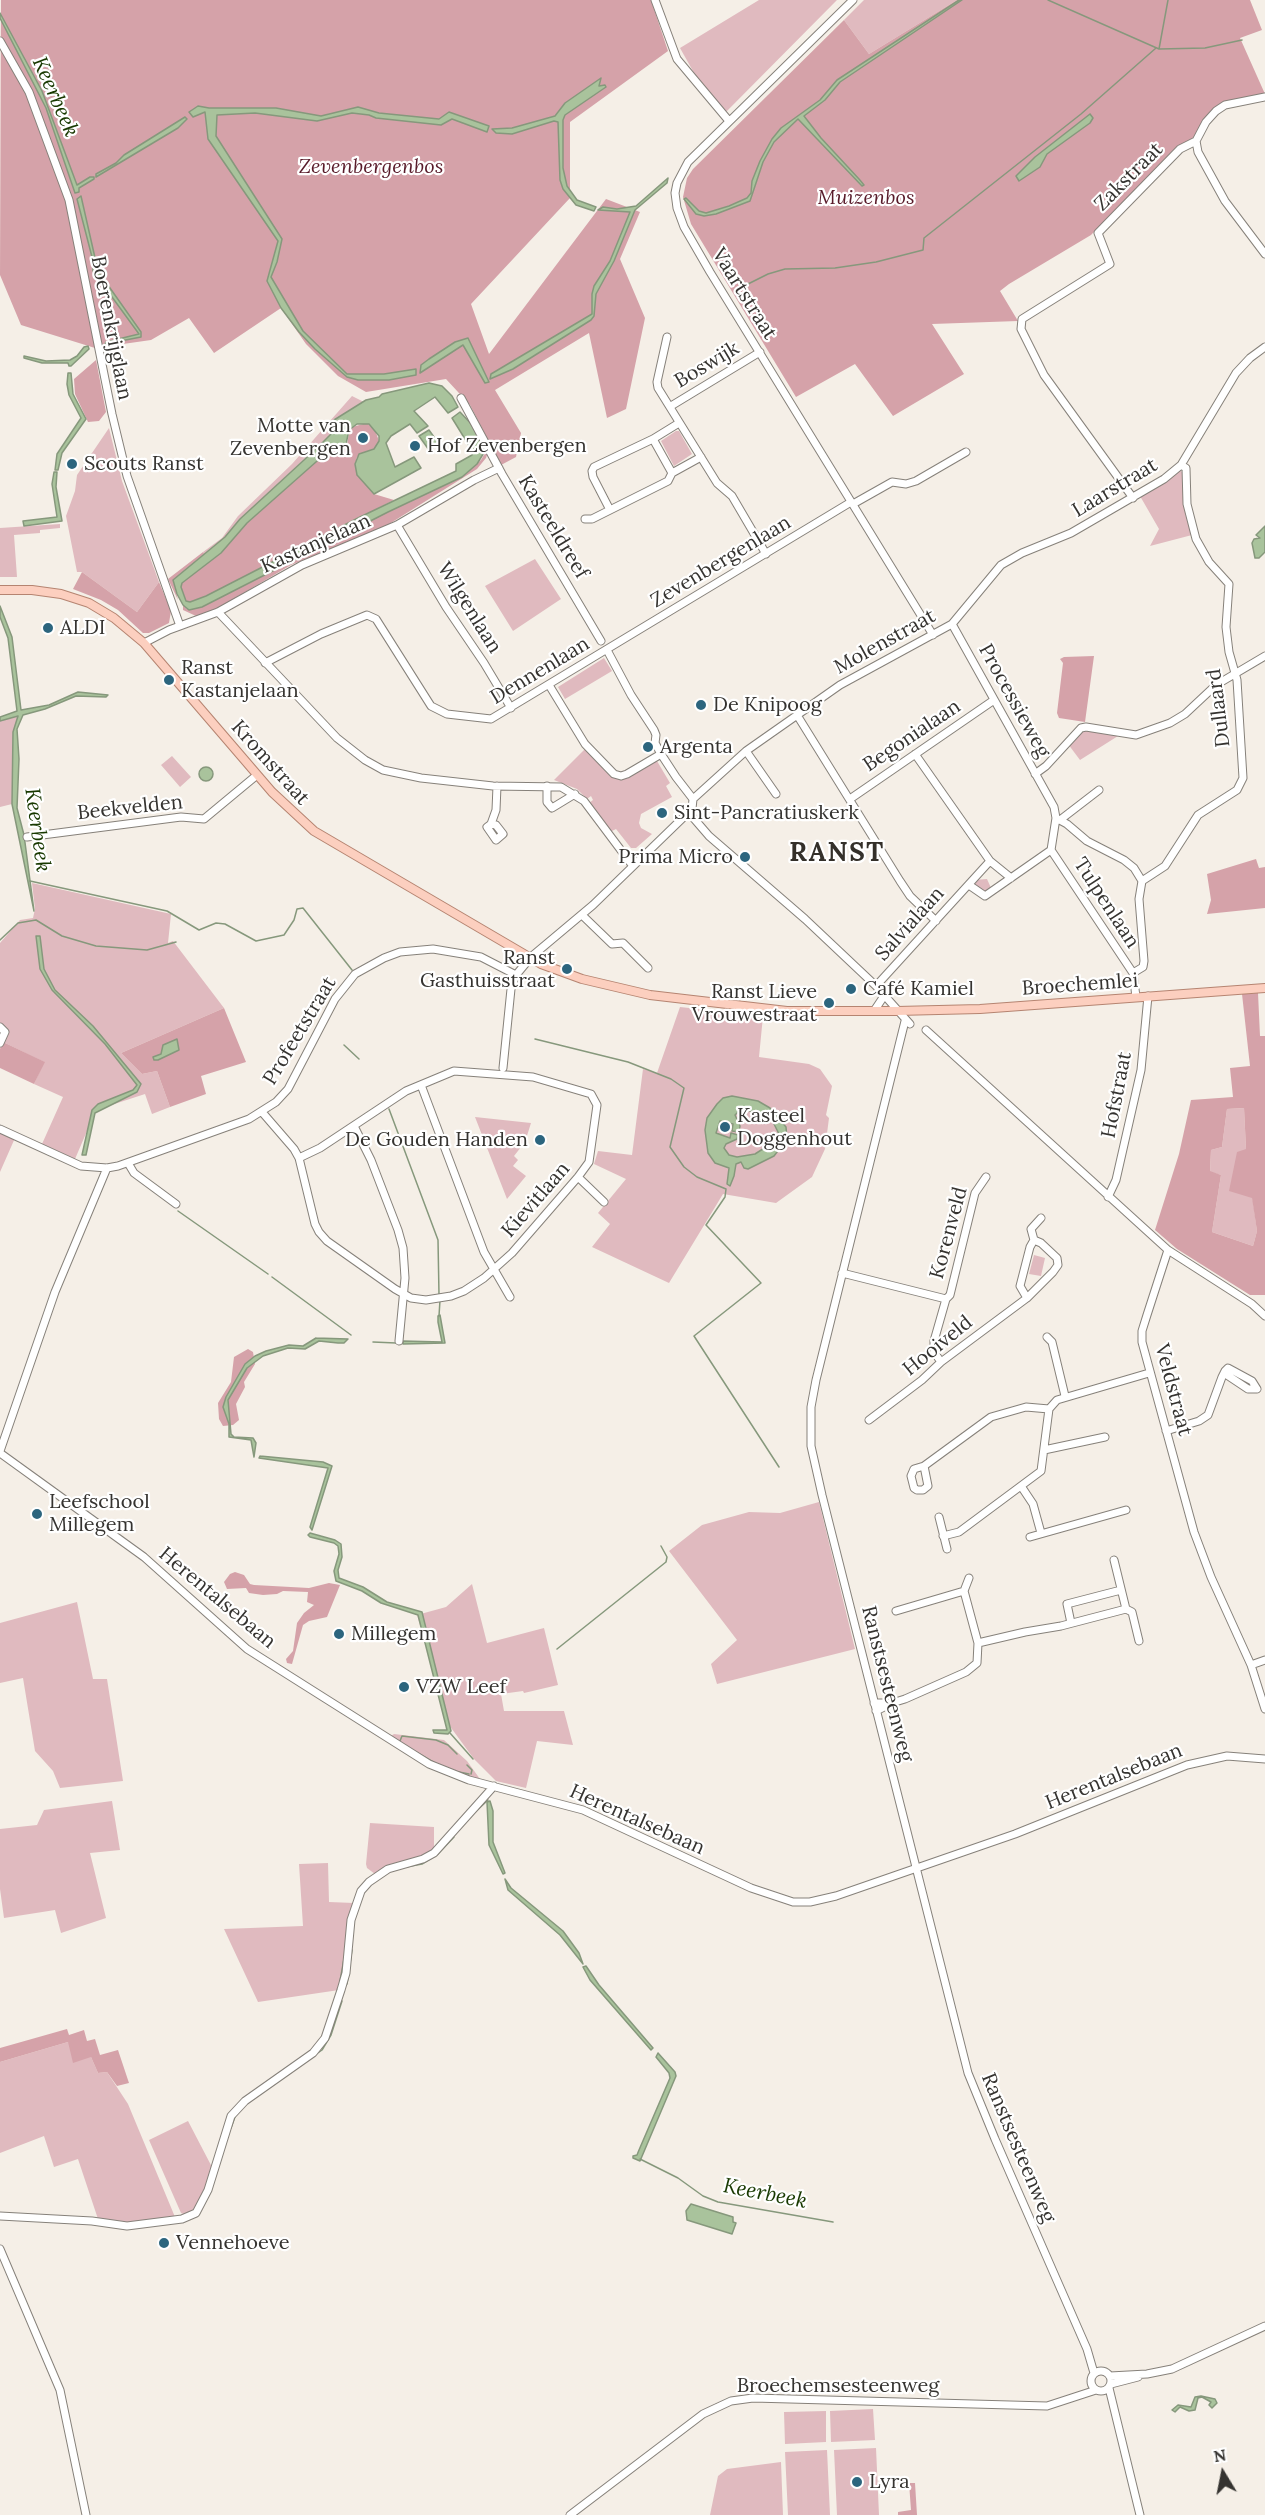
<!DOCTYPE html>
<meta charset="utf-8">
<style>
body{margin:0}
#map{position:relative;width:1265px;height:2515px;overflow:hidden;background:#f5efe7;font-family:Lora,serif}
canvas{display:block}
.north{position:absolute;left:1193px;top:2443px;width:60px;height:60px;-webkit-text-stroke:4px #fff;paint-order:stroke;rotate:350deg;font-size:16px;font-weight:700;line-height:24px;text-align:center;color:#353330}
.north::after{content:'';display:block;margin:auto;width:21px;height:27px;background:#353330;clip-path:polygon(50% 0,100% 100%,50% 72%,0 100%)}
</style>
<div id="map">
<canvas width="1265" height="2515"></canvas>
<div class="north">N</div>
</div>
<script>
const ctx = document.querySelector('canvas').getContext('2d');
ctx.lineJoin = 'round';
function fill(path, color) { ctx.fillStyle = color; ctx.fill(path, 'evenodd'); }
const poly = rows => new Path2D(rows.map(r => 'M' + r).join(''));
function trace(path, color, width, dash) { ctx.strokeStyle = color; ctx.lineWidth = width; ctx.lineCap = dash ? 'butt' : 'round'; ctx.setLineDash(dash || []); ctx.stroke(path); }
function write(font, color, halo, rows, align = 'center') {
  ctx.font = font + ' Lora,serif'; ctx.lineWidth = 4.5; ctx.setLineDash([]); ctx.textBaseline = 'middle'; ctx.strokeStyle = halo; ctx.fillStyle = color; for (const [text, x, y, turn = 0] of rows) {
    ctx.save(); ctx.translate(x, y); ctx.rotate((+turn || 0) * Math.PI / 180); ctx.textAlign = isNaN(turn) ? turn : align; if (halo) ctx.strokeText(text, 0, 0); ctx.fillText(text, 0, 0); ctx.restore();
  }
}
const green = poly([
 [759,0,837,0,726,112,698,80,680,48],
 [864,0,957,0,869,54,844,20],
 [352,396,364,402,338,419,330,435,240,519,225,537,205,555,203,552,222,538,238,516,292,464],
 [109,428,122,481,159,582,137,612,82,572,77,572,66,516,75,491,77,475],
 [676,431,679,431,692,454,674,466,661,441],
 [1179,470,1184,473,1183,495,1186,517,1192,535,1150,546,1159,529,1140,496],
 [60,524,60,528,40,530,40,533,14,535,17,577,0,577,0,528],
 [535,559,561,599,513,631,485,586],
 [604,658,612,671,565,699,558,687],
 [18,716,13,732,12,804,0,807,0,721],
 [1087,729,1118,736,1080,760,1068,744,1081,730],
 [585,749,610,776,619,779,628,778,657,761,670,783,666,786,672,797,641,814,639,823,641,828,652,834,636,848,631,848,616,829,610,832,589,803,593,800,591,796,587,799,577,789,554,780],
 [172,756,191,777,180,787,161,765],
 [987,879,991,888,982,893,974,885,974,880],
 [32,883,171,914,168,943,173,941,224,1008,121,1053,142,1074,157,1071,170,1107,152,1114,145,1094,96,1110,75,1159,42,1144,63,1097,34,1084,44,1062,3,1042,9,1030,0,1026,0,943,20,920,33,918,35,909],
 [680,1007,763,1016,759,1057,809,1064,820,1069,832,1086,826,1115,829,1118,825,1149,812,1177,776,1203,723,1194,669,1283,592,1247,610,1224,598,1213,626,1179,594,1164,598,1151,632,1155,643,1069,657,1073],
 [1244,1108,1246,1149,1257,1231,1253,1246,1212,1232,1221,1175,1210,1172,1211,1150,1222,1147,1227,1109],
 [475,1117,531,1123,525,1142,514,1156,518,1160,513,1166,526,1176,507,1199],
 [0,1131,15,1138,0,1172],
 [1034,1255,1045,1258,1041,1276,1029,1274],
 [819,1502,855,1649,717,1684,711,1664,737,1640,669,1551,702,1525,749,1512,780,1513],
 [472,1584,487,1643,544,1628,558,1685,524,1693,523,1691,501,1694,504,1711,564,1711,573,1745,537,1741,526,1788,496,1781,474,1759,449,1725,417,1615,446,1607],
 [77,1602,93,1679,107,1679,123,1781,60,1788,53,1771,35,1751,23,1678,0,1683,0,1623],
 [394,1734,444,1740,467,1761,480,1779,464,1776,434,1764,391,1736],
 [112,1801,120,1850,90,1853,106,1918,61,1933,55,1910,4,1918,0,1889,0,1829,37,1825,44,1810],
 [370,1823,434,1827,434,1850,420,1857,391,1864,375,1874,367,1868,366,1864],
 [328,1863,329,1902,354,1903,339,1990,258,2002,224,1929,303,1926,299,1864],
 [68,2042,91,2057,98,2073,107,2072,128,2104,175,2217,133,2224,98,2219,78,2159,54,2167,44,2136,0,2153,0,2062],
 [188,2121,213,2169,204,2194,193,2212,186,2215,181,2213,149,2140],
 [873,2409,875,2440,831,2442,830,2411],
 [826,2411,826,2442,785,2444,784,2412],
 [876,2448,879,2515,837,2515,834,2450],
 [827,2450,830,2515,788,2515,785,2452],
 [781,2462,783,2515,710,2515,718,2476,727,2469]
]);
const forest = poly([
 [1,0,651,0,668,51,570,122,570,198,471,304,489,354,606,199,640,212,620,259,645,318,626,409,607,418,589,333,495,390,521,433,516,457,501,465,470,405,446,379,366,392,338,376,306,344,281,308,214,353,189,318,151,340,95,348,21,325,0,275],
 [957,0,1250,0,1262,30,1240,38,1265,94,1231,101,1201,125,1194,138,1176,147,1091,235,1009,284,1000,291,1018,321,932,324,964,374,893,416,855,364,796,397,691,224,683,197,687,178,693,169,844,20,869,54],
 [96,360,106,412,99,421,88,422,75,394,74,379],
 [367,423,375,430,379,441,374,449,357,457,355,464,374,494,394,500,206,596,190,602,186,601,181,587,182,583,221,553,247,523,325,454,331,450,347,446,349,432,352,427],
 [482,445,488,452,486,458,477,469,386,526,291,565,218,608,196,616,183,610,183,605,187,609,202,607,388,512,462,477,481,460,485,453],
 [203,552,205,555,173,580,178,600,168,579],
 [82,572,137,612,159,582,171,611,169,623,149,633,143,633,118,610,101,600,73,589],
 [1094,656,1085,722,1059,718,1057,713,1063,663,1060,659,1064,657],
 [1256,859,1259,868,1265,867,1265,908,1207,914,1211,900,1207,874],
 [1258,993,1260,1036,1265,1036,1265,1295,1250,1295,1177,1249,1155,1230,1179,1154,1191,1100,1233,1097,1230,1068,1250,1066,1242,994],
 [1244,1108,1246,1149,1237,1152,1229,1191,1252,1198,1257,1231,1253,1246,1212,1232,1221,1175,1210,1171,1211,1150,1222,1147,1227,1109],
 [224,1008,246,1062,201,1076,206,1094,170,1107,157,1071,142,1074,121,1053],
 [3,1042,45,1062,34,1084,0,1068,0,1049],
 [248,1349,253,1352,255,1364,244,1382,245,1387,236,1404,239,1420,233,1425,223,1426,219,1419,218,1403,231,1382,234,1357],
 [235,1572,244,1575,250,1584,254,1585,309,1588,329,1583,340,1585,327,1617,309,1621,303,1625,292,1664,287,1663,286,1659,293,1651,297,1623,304,1613,314,1605,307,1602,308,1592,283,1591,277,1594,263,1595,249,1593,246,1588,227,1589,224,1582,230,1574],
 [67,2029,69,2035,84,2030,87,2041,95,2039,100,2055,118,2050,129,2083,117,2086,107,2072,98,2073,91,2057,73,2063,68,2042,0,2062,0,2048],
 [909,2483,915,2483,917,2515,898,2515,898,2512,911,2510]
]);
const water = poly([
 [959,0,962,0,840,82,825,100,804,116,821,138,859,179,864,185,862,186,798,119,774,142,763,162,750,201,716,214,704,216,696,214,684,199,686,198,699,211,706,213,729,206,747,198,751,193,752,181,760,161,772,139,781,128,820,100,837,80,959,0],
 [0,13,42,91,77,185,90,177,94,177,94,179,79,188,79,192,75,193,46,108,0,18,0,13],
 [601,78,599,86,605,85,606,87,565,115,563,120,563,168,567,186,577,200,596,207,594,211,576,205,563,189,560,180,558,122,554,121,512,134,496,133,492,129,512,128,555,116,565,103,601,78],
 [198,106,209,108,276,108,321,116,358,107,379,113,439,119,449,112,489,126,487,132,452,119,441,125,376,118,369,115,352,113,317,121,255,113,217,115,216,136,282,239,277,262,271,277,303,331,347,374,384,374,416,369,416,375,389,380,358,380,347,377,315,349,299,332,281,308,267,281,278,241,208,139,205,112,193,117,189,112,198,106],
 [1090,114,1093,118,1090,123,1047,154,1040,167,1019,181,1016,176,1035,157,1090,114],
 [185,117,187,119,178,128,96,177,96,174,116,163,124,155,185,117],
 [668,178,667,183,635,210,614,261,596,294,594,316,591,320,513,369,490,379,491,374,592,314,592,294,594,286,610,261,630,212,598,210,603,207,617,209,636,206,668,178],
 [81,196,98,271,141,332,141,337,105,344,106,342,139,334,93,271,92,257,77,199,81,196],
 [468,338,489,382,485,383,463,345,420,373,421,365,429,359,455,342,468,338],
 [88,346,89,349,71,366,69,366,68,363,42,363,24,358,24,356,46,361,70,360,77,356,84,347,88,346],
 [68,373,71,373,73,394,86,419,62,453,58,470,55,470,57,454,81,418,69,395,67,384,68,373],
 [429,383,442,386,452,396,458,407,448,413,435,397,414,411,428,426,417,433,410,424,391,436,386,443,395,467,414,457,421,468,374,494,357,475,355,464,359,454,374,449,379,441,379,436,369,424,357,424,349,430,345,449,331,450,325,454,247,523,221,553,182,583,181,587,186,601,190,602,206,596,360,517,456,471,456,464,472,455,473,452,452,418,460,412,476,429,485,451,477,464,462,477,388,512,202,607,189,610,183,605,177,594,173,580,225,537,240,519,317,448,333,432,334,420,366,400,379,397,382,394,429,383],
 [429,430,439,444,429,450,419,436,429,430],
 [54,472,57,472,56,487,62,521,24,526,23,521,57,517,52,484,54,472],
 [1265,526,1265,552,1259,558,1255,558,1252,543,1254,539,1260,538,1256,535,1265,526],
 [0,606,12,637,21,710,49,705,78,692,108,695,106,697,76,696,45,709,23,715,17,729,19,759,17,808,24,835,34,911,12,804,13,732,18,716,0,721,0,717,17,711,8,638,0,617,0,606],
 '199 774a7 7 0 1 1 14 0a7 7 0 1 1-14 0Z',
 [36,936,40,936,44,969,55,990,93,1026,141,1084,137,1092,95,1113,86,1155,82,1155,92,1110,98,1104,133,1090,137,1085,105,1044,52,990,40,969,36,936],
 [177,1039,179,1050,158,1060,154,1060,153,1057,161,1054,163,1045,177,1039],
 [732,1096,758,1101,770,1108,786,1127,787,1139,774,1156,748,1169,744,1168,741,1162,736,1164,734,1176,730,1186,727,1184,729,1168,715,1163,708,1153,705,1130,707,1118,717,1104,723,1098,732,1096],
 [744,1109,771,1118,779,1134,776,1144,772,1143,755,1154,737,1157,729,1155,724,1148,726,1144,737,1139,738,1135,731,1133,730,1138,716,1133,720,1121,733,1124,732,1131,739,1132,740,1126,735,1115,740,1110,744,1109],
 [440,1315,445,1343,403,1344,403,1341,442,1342,438,1322,438,1316,440,1315],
 [316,1338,348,1339,344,1343,338,1343,319,1341,305,1349,288,1348,263,1356,247,1368,228,1400,231,1434,234,1437,253,1438,256,1443,254,1457,251,1440,229,1437,229,1424,223,1407,226,1397,245,1364,255,1356,266,1351,289,1345,303,1346,316,1338],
 [260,1456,323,1462,332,1466,312,1530,310,1527,328,1468,259,1458,260,1456],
 [310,1533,335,1540,341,1544,342,1557,338,1570,339,1578,363,1587,387,1602,422,1612,451,1731,448,1734,434,1733,433,1730,447,1730,418,1615,381,1603,362,1591,336,1581,334,1571,339,1554,338,1546,334,1543,310,1537,308,1535,310,1533],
 [490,1801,493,1811,493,1842,505,1873,503,1874,489,1845,487,1802,490,1801],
 [505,1879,511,1888,563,1931,579,1953,583,1964,560,1935,508,1890,505,1879],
 [586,1966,599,1985,653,2048,651,2050,590,1980,583,1967,586,1966],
 [658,2053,675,2072,676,2076,640,2161,633,2158,633,2156,637,2155,639,2150,670,2078,669,2073,656,2057,658,2053],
 [691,2204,733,2217,733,2222,736,2223,732,2234,687,2220,686,2211,691,2204],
 [1201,2396,1215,2399,1217,2403,1212,2408,1209,2405,1211,2402,1202,2397,1198,2398,1195,2410,1189,2411,1180,2407,1175,2412,1172,2410,1178,2405,1191,2407,1195,2397,1201,2396]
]);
const stream = poly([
 [1048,0,1159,49,1205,48,1242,40],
 [1159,49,1168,0],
 [742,287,768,274,785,269,835,268,876,262,923,250,924,238,1081,114,1156,48],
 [30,881,167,911,199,930,216,923,225,924,256,941,284,935,294,920,297,909,303,908,352,970],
 [0,940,18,923,36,920,62,936,96,946,147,950,176,942],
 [535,1039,628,1062,671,1079,684,1088,670,1147,684,1167,697,1177,726,1189,725,1197,706,1225,761,1283,694,1336,779,1467],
 [344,1045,359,1059],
 [389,1109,438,1240,439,1295],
 [178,1211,268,1274],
 [272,1277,351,1335],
 [439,1316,440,1300],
 [373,1342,396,1343],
 [557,1649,666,1562,667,1557,661,1546],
 [450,1733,473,1759],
 [400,1741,402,1736,436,1740,448,1745,457,1754],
 [416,1752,435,1763],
 [467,1765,472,1770,471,1774],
 [459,1772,469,1774],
 [471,1816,488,1800],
 [406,1867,422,1864,438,1854,454,1837],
 [340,1981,344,1959],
 [347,1984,352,1950],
 [245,2105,322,2050,331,2035,342,2001],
 [231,2128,235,2117],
 [640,2159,678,2178,703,2196,718,2202,833,2222]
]);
const minor = poly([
 [655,0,677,59,729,121],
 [853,0,688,162,677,183,675,193,677,208,684,227,710,272,933,635],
 [0,41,29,92,69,200,112,414,127,476,180,626],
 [1196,141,1198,152,1225,201,1265,254],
 [667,337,657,382,658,388,717,483,732,496,766,554],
 [461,398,502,474,601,641],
 [671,406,760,352],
 [653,439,672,473],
 [1133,498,1044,375,1021,329,1022,319,1110,264,1098,233,1180,149,1196,141,1206,122,1216,111,1225,105,1265,97],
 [853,504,892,482,906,484,916,481,966,452],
 [610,510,593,477,592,471,594,467,653,439,679,423],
 [585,519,592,519,668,481,672,473,701,457],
 [397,525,446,607,484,663,511,708],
 [218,612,337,738,365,760,383,770,421,778,493,786,561,787,584,801,632,865],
 [952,624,1054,807,1056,818,1051,850],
 [144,643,169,630,218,612,302,565,397,525,474,480,499,468],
 [265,663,321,634,367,615,376,619,431,706,447,714,491,719,851,502],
 [549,685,585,744,614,774,621,776,627,774,661,754],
 [797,715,900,881,910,896,936,921],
 [746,751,776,794],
 [915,754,990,861,1011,878],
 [1035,774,1046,766,1081,728,1086,727,1136,735,1170,723,1185,714,1216,685,1265,656],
 [547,786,547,802,552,808,575,794],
 [693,799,746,751,840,685,952,624,1001,565,1022,553,1071,533,1164,479,1181,465,1236,373,1250,358,1265,347],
 [850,799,994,700],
 [690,814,709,836,805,919,876,986,910,1024],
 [1056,818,1067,824,1087,841,1124,860,1134,868,1142,881,1139,899,1144,961,1143,967,1133,973],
 [1060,820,1099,790],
 [491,824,496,825,503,834,496,840,487,827,491,824,496,810,497,786],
 [27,837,181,817,204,819,257,775],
 [1051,850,1133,973,1136,997],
 [1142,881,1165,866,1198,815,1237,790,1243,778,1237,680,1229,652,1226,627,1229,584,1209,562,1196,539,1187,504,1186,468,1181,465],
 [969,885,985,896,1051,850],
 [582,915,612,944,623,943,648,968],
 [876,986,990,861],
 [874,1011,884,996],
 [905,1021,816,1380,811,1407,811,1446,822,1495,968,2073,995,2139,1087,2349,1094,2373],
 [0,1027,5,1032,0,1043],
 [926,1030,1168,1250,1147,1315,1142,1331,1142,1342,1194,1532,1211,1577,1251,1665,1265,1709],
 [503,1068,511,989,516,975,531,957,593,905,692,809,693,799,676,777,661,754,655,743,656,735,654,730,631,695,607,650],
 [421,1085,484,1252,510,1297],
 [262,1112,294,1149,299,1158,315,1224,319,1232,327,1241,395,1289,411,1298,426,1300,451,1296,464,1291,484,1278,512,1253,578,1177,589,1162,597,1105,591,1094,533,1077,454,1071,406,1091,320,1148,299,1158],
 [354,1126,371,1160,398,1230,403,1248,405,1278,399,1341],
 [0,1129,81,1166,107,1168,118,1166,249,1119,276,1102,288,1089,335,999,355,974,384,958,400,952,433,949,481,957,516,975],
 [128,1163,134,1173,176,1204],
 [578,1177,604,1202],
 [1108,1197,1116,1180,1141,1070,1148,996],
 [1168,1250,1252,1304,1265,1316],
 [842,1273,946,1299],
 [1027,1298,1020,1286,1030,1247,1034,1240],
 [1047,1337,1052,1342,1065,1396],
 [941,1362,934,1352,934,1341,946,1299,950,1295,975,1193,986,1177],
 [869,1420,922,1380,941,1362,1027,1298,1053,1272,1058,1265,1057,1258,1041,1243,1034,1240,1031,1229,1041,1218],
 [1166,1431,1199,1421,1208,1415,1222,1377,1225,1371,1228,1368,1252,1381,1257,1389,1248,1389,1224,1373],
 [1044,1450,1105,1437],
 [0,1451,55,1292,107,1168],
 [0,1453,144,1557,247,1649,429,1764,469,1780,583,1810,751,1888,793,1902,810,1902,836,1896,1015,1834,1187,1765,1227,1756,1265,1759],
 [924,1466,928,1486,923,1490,917,1490,914,1488,911,1476,914,1469,924,1466,991,1417,1026,1407,1049,1409],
 [1021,1486,1033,1504,1041,1533],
 [939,1517,947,1549],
 [943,1536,959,1532,1041,1471,1049,1409,1057,1400,1149,1373],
 [1030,1537,1126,1510],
 [1114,1560,1126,1609,1132,1612,1139,1641],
 [896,1611,964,1591],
 [1071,1623,1067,1604,1121,1590],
 [978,1643,1025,1632,1061,1626,1126,1609],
 [1251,1665,1265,1660],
 [874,1703,892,1703,905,1699,966,1672,977,1663,978,1643,964,1591,969,1578],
 [876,1711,892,1703],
 [0,2216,92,2221,127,2226,182,2219,196,2213,208,2190,231,2116,245,2101,313,2053,325,2038,341,1990,346,1973,351,1920,361,1891,369,1882,388,1869,423,1859,434,1853,494,1786],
 [0,2249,60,2390,86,2515],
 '1091 2381a10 10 0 1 1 20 0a10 10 0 1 1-20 0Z',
 [1110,2376,1147,2374,1172,2369,1265,2326],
 [1111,2384,1138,2377],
 [1109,2388,1140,2515],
 [570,2515,703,2414,731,2401,753,2398,1047,2406,1096,2390]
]);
const major = poly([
 [0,590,32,590,61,594,89,603,114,618,144,643,272,792,314,831,541,964,582,979,650,995,787,1011,897,1011,980,1009,1265,988]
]);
const markers = [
 [363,438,6,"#2c657e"],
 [415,446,6,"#2c657e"],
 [72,464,6,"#2c657e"],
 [48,628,6,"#2c657e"],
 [169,680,6,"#2c657e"],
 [701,705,6,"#2c657e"],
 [648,747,6,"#2c657e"],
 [662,813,6,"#2c657e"],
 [745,857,6,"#2c657e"],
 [567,969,6,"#2c657e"],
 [851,989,6,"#2c657e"],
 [829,1003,6,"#2c657e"],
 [725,1127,6,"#2c657e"],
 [540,1140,6,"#2c657e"],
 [37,1514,6,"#2c657e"],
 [339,1634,6,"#2c657e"],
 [404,1687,6,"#2c657e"],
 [164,2243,6,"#2c657e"],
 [857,2482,6,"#2c657e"]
];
const parkNames = [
 ["Zevenbergenbos",371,167],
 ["Muizenbos",866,198]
];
const streetNames = [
 ["Zakstraat",1129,177,-45],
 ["Vaartstraat",744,294,58],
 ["Boerenkrijglaan",111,328,79],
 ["Boswijk",707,365,-31],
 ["Laarstraat",1115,488,-31],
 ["Kasteeldreef",553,527,59],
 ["Kastanjelaan",316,544,-24],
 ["Zevenbergenlaan",721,562,-31],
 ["Wilgenlaan",469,608,58],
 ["Molenstraat",885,642,-29],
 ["Dennenlaan",540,671,-31],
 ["Processieweg",1014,701,61],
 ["Dullaard",1219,708,-97],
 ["Begonialaan",912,736,-34],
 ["Kromstraat",270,763,48],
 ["Beekvelden",130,808,-6],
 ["Tulpenlaan",1106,903,57],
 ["Salvialaan",910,924,-48],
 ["Broechemlei",1080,985,-4],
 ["Profeetstraat",300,1031,-59],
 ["Hofstraat",1117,1095,-79],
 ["Kievitlaan",536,1200,-49],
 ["Korenveld",949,1233,-75],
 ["Hooiveld",938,1346,-39],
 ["Veldstraat",1173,1390,75],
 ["Herentalsebaan",217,1598,40],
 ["Ranstsesteenweg",887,1684,76],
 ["Herentalsebaan",1114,1777,-22],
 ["Herentalsebaan",637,1820,24],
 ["Ranstsesteenweg",1018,2148,67],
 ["Broechemsesteenweg",838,2386]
];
const poiNames = [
 ["Motte van",351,426,"right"],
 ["Zevenbergen",351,449,"right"],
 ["Hof Zevenbergen",427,446],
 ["Scouts Ranst",84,464],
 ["ALDI",60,628],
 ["Ranst",181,668],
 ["Kastanjelaan",181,691],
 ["De Knipoog",713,705],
 ["Argenta",660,747],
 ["Sint-Pancratiuskerk",674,813],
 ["Prima Micro",733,857,"right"],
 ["Ranst",555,958,"right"],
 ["Gasthuisstraat",555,981,"right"],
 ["Café Kamiel",863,989],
 ["Ranst Lieve",817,992,"right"],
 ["Vrouwestraat",817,1015,"right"],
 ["Kasteel",737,1116],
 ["Doggenhout",737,1139],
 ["De Gouden Handen",528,1140,"right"],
 ["Leefschool",49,1502],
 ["Millegem",49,1525],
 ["Millegem",351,1634],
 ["VZW Leef",416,1687],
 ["Vennehoeve",176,2243],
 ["Lyra",869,2482]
];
const waterNames = [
 ["Keerbeek",55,97,66],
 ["Keerbeek",37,830,82],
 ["Keerbeek",765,2194,11]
];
const districtNames = [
 ["RANST",837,854]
];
fill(green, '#e0babf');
fill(forest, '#d5a2a9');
fill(water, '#a9c39c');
trace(water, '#86987c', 1.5);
trace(stream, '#86987c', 1.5);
trace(minor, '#86817a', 9);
trace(major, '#b58471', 10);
trace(minor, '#fff', 7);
trace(major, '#fccfbf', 8);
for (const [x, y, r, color] of markers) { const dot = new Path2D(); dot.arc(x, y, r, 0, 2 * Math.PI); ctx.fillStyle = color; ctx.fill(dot); trace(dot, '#fff', 2); }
write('italic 20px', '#581a29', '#fff', parkNames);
write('20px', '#353330', '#fff', streetNames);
write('20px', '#353330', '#fff', poiNames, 'left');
write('italic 21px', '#183900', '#fff', waterNames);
ctx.letterSpacing = '1.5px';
write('bold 26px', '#34302a', '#fff', districtNames);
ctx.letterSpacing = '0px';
</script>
